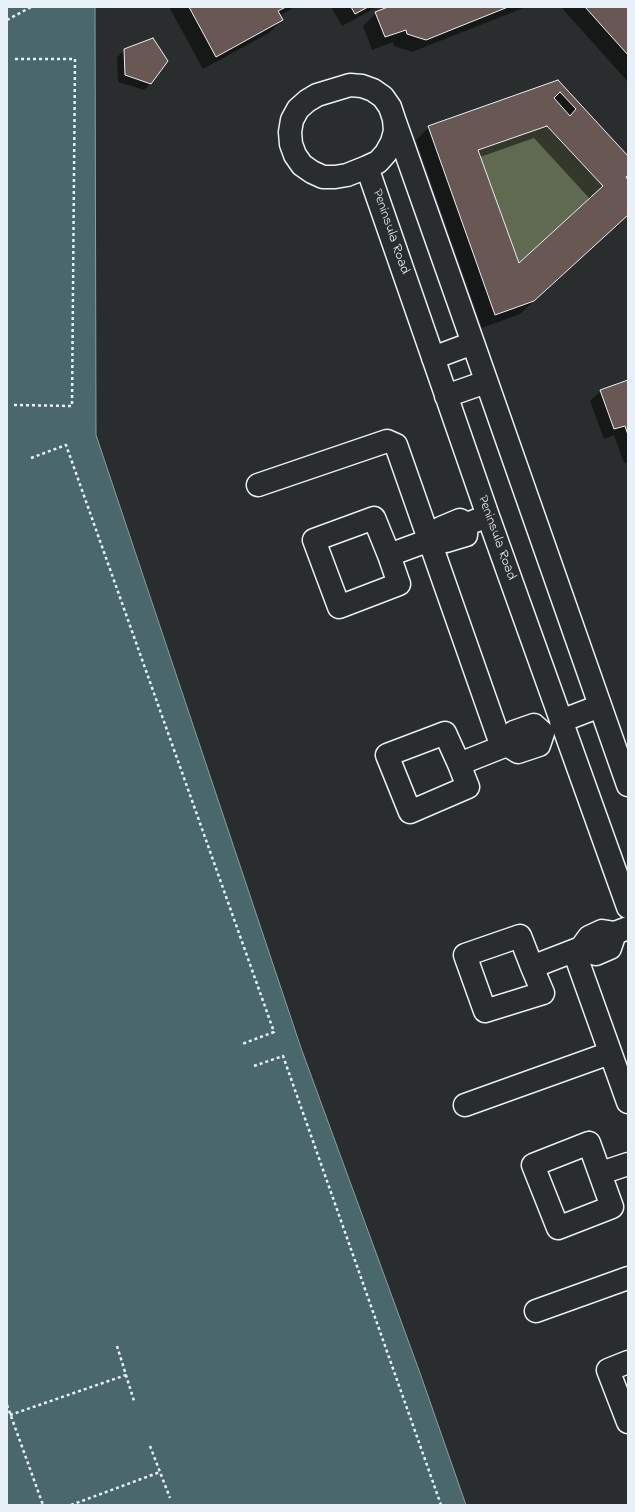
<!DOCTYPE html>
<style>
body{margin:0}
#map{position:relative;width:635px;height:1512px;overflow:hidden;background:#2a2d2e;font-family:"Indie Flower",sans-serif}
canvas{display:block}
.frame{position:absolute;inset:0;border:8px solid #e8f1f8;pointer-events:none}
</style>
<div id="map">
<canvas width="635" height="1512"></canvas>
<div class="frame"></div>
</div>
<script>
const ctx = document.querySelector('canvas').getContext('2d');
ctx.lineJoin = 'round';
function fill(path, color) { ctx.fillStyle = color; ctx.fill(path, 'evenodd'); }
const poly = rows => new Path2D(rows.map(r => 'M' + r).join(''));
function trace(path, color, width, dash) { ctx.strokeStyle = color; ctx.lineWidth = width; ctx.lineCap = dash ? 'butt' : 'round'; ctx.setLineDash(dash || []); ctx.stroke(path); }
function write(font, color, halo, rows, align = 'center') {
  ctx.font = font + ' "Indie Flower",sans-serif'; ctx.lineWidth = 3; ctx.setLineDash([]); ctx.textBaseline = 'middle'; ctx.strokeStyle = halo; ctx.fillStyle = color; for (const [text, x, y, turn = 0] of rows) {
    ctx.save(); ctx.translate(x, y); ctx.rotate((+turn || 0) * Math.PI / 180); ctx.textAlign = isNaN(turn) ? turn : align; if (halo) ctx.strokeText(text, 0, 0); ctx.fillText(text, 0, 0); ctx.restore();
  }
}
const green = poly([
 [547,126,603,186,519,263,478,150]
]);
const water = poly([
 [7,7,95,7,96,435,301,1048,420,1373,466,1505,7,1505,7,7]
]);
const shadow = poly([
 [169,7,295,7,279,16,282,20,269,33,203,69],
 [331,7,377,7,342,26],
 [390,7,526,7,412,52,394,46,393,42,372,50,363,26,376,13],
 [561,7,628,7,628,82],
 [125,50,151,83,144,90,118,82,117,57],
 [558,82,628,157,628,215,520,314,482,328,416,140,429,127],
 [534,138,590,199,518,265,480,157],
 [628,381,628,462,624,463,614,435,604,439,590,401,601,391]
]);
const building = poly([
 [189,7,286,7,278,11,283,20,216,57,189,7],
 [351,7,368,7,355,14,351,7],
 [388,7,508,7,426,40,407,34,406,30,385,37,375,12,388,7],
 [585,7,628,7,628,55,585,7],
 [153,38,168,61,151,84,125,75,124,49,153,38],
 [558,80,628,156,628,175,626,177,628,180,628,215,534,301,495,315,428,126,558,80],
 [560,92,576,109,570,116,554,98,560,92],
 [547,126,603,186,519,263,478,150,547,126],
 [628,380,628,435,625,426,614,429,600,390,628,380]
]);
const path = poly([
 [7,20,31,7],
 [14,405,72,406,75,59,14,59],
 [31,458,66,445,274,1032,242,1044],
 [254,1066,283,1056,441,1505],
 [7,1331,8,1331],
 [117,1346,134,1401],
 [7,1405,43,1505],
 [10,1415,126,1375],
 [150,1446,170,1498],
 [71,1505,160,1472]
]);
const minor = poly([
 [394,119,395,131,392,142,386,153,378,162,367,167,347,175,335,177,323,177,312,172,302,165,295,155,291,144,290,132,292,120,298,109,307,101,317,95,350,85,362,86,373,90,383,97,390,107,394,119,473,343,628,785],
 [367,167,488,516,628,907],
 [433,358,473,343],
 [446,396,486,382],
 [258,485,387,441,396,445,502,747],
 [467,524,466,535,446,541,438,537,441,528,460,520,467,524,488,516],
 [389,555,374,518,314,540,339,607,399,584,389,555,438,537],
 [561,721,600,706],
 [534,725,543,733,539,745,518,752,507,745,514,732,534,725],
 [459,764,468,787,410,812,387,755,445,733,459,764,507,745],
 [615,933,610,948,596,954,581,948,589,937,602,931,615,933,628,928],
 [574,951,628,1102],
 [532,967,543,993,485,1011,465,955,520,936,532,967,581,948],
 [465,1105,610,1053],
 [589,1143,612,1207,558,1228,533,1165,589,1143],
 [601,1173,628,1164],
 [536,1311,628,1278],
 [628,1362,608,1370,628,1422]
]);
const streetNames = [
 ["Peninsula Road",390,232,71],
 ["Peninsula Road",496,538,70]
];
fill(green, '#606a51');
fill(water, '#4a686c');
trace(water, '#899fa4', 1);
fill(shadow, '#0007');
fill(building, '#695753');
trace(building, '#e8f1f8', 1);
trace(minor, '#e8f1f8', 25);
trace(path, '#e8f1f8', 2.5, [3, 3]);
trace(minor, '#2a2d2e', 22);
write('14px', '#e8f1f8', '#2a2d2e', streetNames);
</script>
